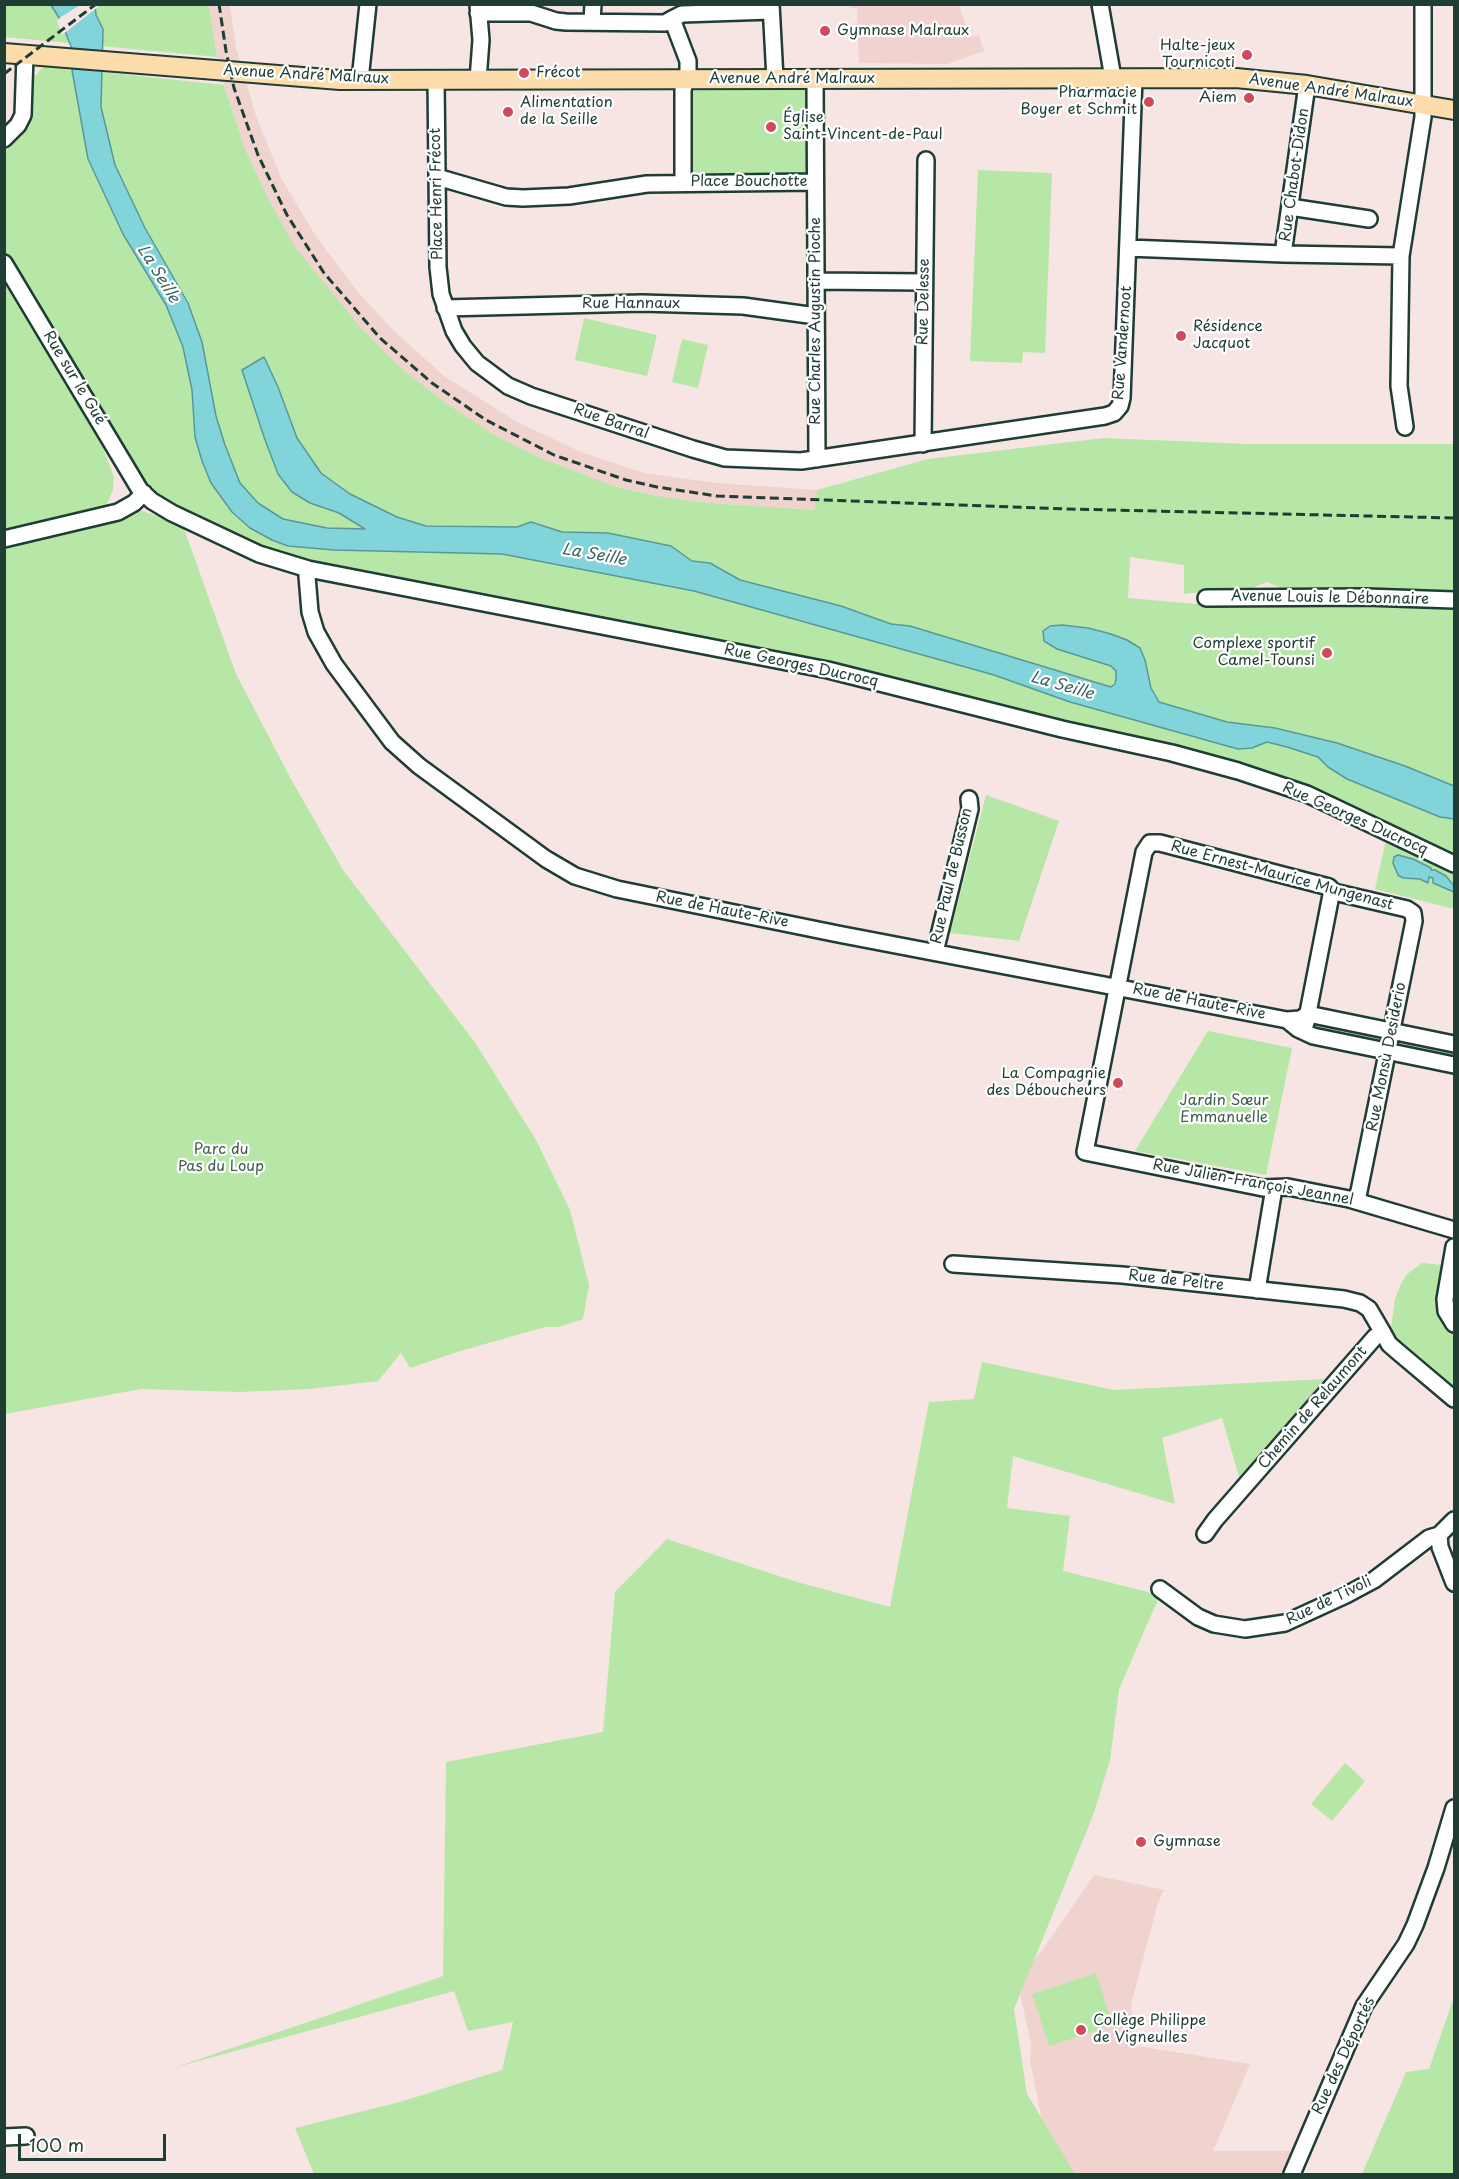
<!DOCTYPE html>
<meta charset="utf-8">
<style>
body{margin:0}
#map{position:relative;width:1459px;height:2179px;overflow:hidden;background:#f6e5e2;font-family:"Playpen Sans",sans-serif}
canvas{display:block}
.frame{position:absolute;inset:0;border:6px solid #1f3d34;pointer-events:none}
.scale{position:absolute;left:18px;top:2134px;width:148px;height:27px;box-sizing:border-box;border:3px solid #1f3d34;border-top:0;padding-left:8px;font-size:18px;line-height:21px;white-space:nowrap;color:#1f3d34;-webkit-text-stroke:4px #fff;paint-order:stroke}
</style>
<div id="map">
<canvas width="1459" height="2179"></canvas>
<div class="frame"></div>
<div class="scale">100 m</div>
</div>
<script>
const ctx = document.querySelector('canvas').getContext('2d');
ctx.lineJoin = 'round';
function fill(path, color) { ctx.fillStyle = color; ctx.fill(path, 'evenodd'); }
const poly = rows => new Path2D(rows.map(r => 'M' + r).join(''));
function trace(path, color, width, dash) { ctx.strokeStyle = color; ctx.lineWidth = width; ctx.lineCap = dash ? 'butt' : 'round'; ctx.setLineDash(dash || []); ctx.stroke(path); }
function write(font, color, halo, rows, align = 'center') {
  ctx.font = font + ' "Playpen Sans",sans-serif'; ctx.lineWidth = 4.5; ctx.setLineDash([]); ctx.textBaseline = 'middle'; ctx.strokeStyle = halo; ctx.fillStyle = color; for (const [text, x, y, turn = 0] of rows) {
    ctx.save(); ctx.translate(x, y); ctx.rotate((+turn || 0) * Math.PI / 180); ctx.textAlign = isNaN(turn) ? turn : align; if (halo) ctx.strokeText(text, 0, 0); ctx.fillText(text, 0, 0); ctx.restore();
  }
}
const built = poly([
 [209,5,230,5,236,48,256,116,281,178,317,238,357,291,392,329,444,376,517,422,581,452,644,473,716,483,817,490,816,510,697,502,652,495,614,486,543,459,496,436,447,404,401,368,361,328,325,286,296,248,270,202,245,149,224,85,217,57],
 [851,5,959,5,970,37,979,35,984,51,947,64,859,63,857,9,851,8],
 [1094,1875,1164,1890,1158,1903,1131,2004,1137,2046,1250,2064,1213,2151,1293,2151,1284,2174,1066,2174,1043,2125,1030,2061,1031,2044,1019,1988,1022,1975,1046,1945]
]);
const green = poly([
 [4,5,209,5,217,57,5,37],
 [44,66,72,70,88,159,123,234,166,305,183,347,192,390,195,437,202,461,211,483,232,512,288,546,334,550,502,554,694,591,994,675,1070,702,1252,748,1267,742,1287,747,1318,757,1328,767,1440,817,1454,819,1454,856,1289,780,454,592,440,585,426,585,334,570,240,543,152,495,5,254,4,145,31,98,34,77],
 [101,72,224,85,245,149,270,202,296,248,361,328,401,368,447,404,496,436,543,459,614,486,652,495,697,502,815,510,817,490,928,459,1104,438,1247,444,1454,444,1454,595,1358,589,1281,588,1267,582,1252,588,1207,598,1208,591,1184,594,1184,565,1130,557,1128,598,1196,604,1206,598,1206,601,1454,608,1454,786,1405,766,1337,743,1275,728,1227,722,1195,713,909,626,891,624,841,606,740,580,710,563,692,561,671,546,640,539,608,533,562,532,531,522,517,527,442,525,366,530,327,528,283,519,258,503,240,483,225,445,216,416,202,342,189,303,145,228,115,165,101,107],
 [686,79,815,79,815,182,683,183],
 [978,170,1052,173,1045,353,1023,352,1022,363,970,361],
 [4,280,103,448,114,477,113,490,105,508,4,532],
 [584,318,657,335,647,376,575,360],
 [682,339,708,345,698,388,672,382],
 [143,511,183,526,236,674,292,781,343,870,476,1044,536,1140,570,1210,589,1285,583,1319,558,1327,545,1327,457,1352,410,1368,401,1353,378,1381,310,1389,239,1392,141,1389,5,1414,5,543,75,525],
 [986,795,1059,821,1019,941,950,933],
 [1386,840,1454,874,1454,909,1375,889],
 [1310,1022,1383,1034,1381,1045,1312,1033],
 [1208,1031,1292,1048,1266,1175,1135,1151],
 [1407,1042,1451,1051,1454,1057,1406,1047],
 [1422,1263,1442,1265,1439,1312,1449,1329,1454,1333,1454,1393,1398,1347,1390,1335,1395,1299,1400,1286,1406,1275],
 [982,1362,1114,1390,1324,1379,1240,1480,1222,1418,1162,1438,1175,1504,1013,1456,1007,1508,1070,1516,1063,1571,1160,1595,1119,1689,1110,1760,1094,1813,1014,2009,1027,2094,1075,2174,314,2174,295,2128,400,2102,502,2070,513,2022,468,2031,454,1991,173,2068,443,1976,446,1762,603,1732,615,1592,667,1539,797,1582,890,1607,929,1402,974,1399],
 [1345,1763,1365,1781,1332,1821,1311,1804],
 [1096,1973,1113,2025,1049,2046,1032,1994],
 [1454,1997,1454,2174,1362,2174,1406,2072,1429,2069]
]);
const water = poly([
 [51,5,95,5,96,15,103,29,101,107,115,165,145,228,188,303,202,342,216,416,225,445,240,483,258,503,283,519,327,528,365,529,339,513,310,503,292,492,278,474,264,437,242,370,264,357,278,387,297,438,321,473,350,494,397,517,426,526,517,527,531,522,562,532,608,533,671,546,692,561,710,563,740,580,841,606,891,624,910,626,1111,687,1115,684,1116,678,1116,671,1111,666,1057,649,1044,641,1043,631,1050,626,1062,625,1088,628,1111,634,1127,640,1140,648,1145,660,1151,688,1159,702,1227,722,1275,728,1337,743,1405,766,1454,786,1454,819,1440,817,1347,779,1328,767,1318,757,1287,747,1267,742,1252,748,1238,749,1070,702,994,675,694,591,502,554,334,550,288,546,272,540,250,528,232,512,211,483,202,461,195,437,192,390,183,347,166,305,123,234,88,159,72,70,74,54,61,21,51,5],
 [1398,855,1413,859,1431,868,1431,870,1435,870,1446,876,1454,886,1454,892,1433,883,1433,878,1429,877,1428,883,1420,879,1403,878,1398,875,1393,863,1394,857,1398,855]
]);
const pier = poly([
 [98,4,98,7,62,35,57,21,61,17,80,5]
]);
const minor = poly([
 [771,4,775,79],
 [1100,4,1113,78],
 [478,13,531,13,556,21,566,22,665,23,672,19,688,61,688,72,683,90,683,183],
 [672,19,682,14,771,11],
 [592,22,593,4],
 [436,79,438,267,441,294,454,331,463,346,477,363,508,386,531,396,693,449,725,458,801,461,1105,416,1114,413,1120,406,1122,398,1134,78],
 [815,79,817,459],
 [360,80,368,4],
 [478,80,481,40,478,5],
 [4,139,18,125,23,115,25,55],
 [437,177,506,197,523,198,569,196,647,184,815,182],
 [1290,207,1369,219],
 [1128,248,1283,254,1307,85],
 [1283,254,1401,256],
 [4,263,140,490,152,501,172,513,259,554,308,569,828,670,1062,729,1172,753,1238,771,1307,794,1454,864],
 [816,281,924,282],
 [445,308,642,303,743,306,816,316],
 [1405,427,1399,386,1401,256,1423,117,1423,4],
 [923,444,926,160],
 [4,539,118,512,134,503,144,493],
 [308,569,307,576,310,612,316,632,334,664,392,742,419,766,546,859,575,876,617,889,838,934,1287,1020,1300,1019,1308,1014,1454,1044],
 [1206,598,1366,597,1454,600],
 [935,952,970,809,969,799],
 [1287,1020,1298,1029,1313,1036,1454,1065],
 [1306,1023,1332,890],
 [1357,1201,1414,921,1413,913,1407,909,1334,892,1329,887,1160,843,1150,843,1144,852,1085,1152,1263,1188,1288,1187,1349,1199,1454,1230],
 [1454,1247,1445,1299,1446,1311,1454,1324],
 [953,1264,1122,1275,1344,1299,1360,1303,1369,1309,1383,1333],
 [1257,1290,1274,1188],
 [1205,1534,1215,1520,1375,1337,1383,1333,1389,1344,1397,1351,1454,1399],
 [1439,1535,1440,1547,1454,1583],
 [1160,1589,1198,1617,1214,1624,1245,1629,1285,1623,1346,1595,1374,1580,1429,1538,1439,1535,1454,1520],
 [4,2137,26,2136],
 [1292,2174,1364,2006,1406,1944,1415,1925,1436,1868,1454,1808]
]);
const major = poly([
 [4,53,340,80,1236,78,1307,85,1454,110]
]);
const rail = poly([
 [219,4,226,51,234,88,258,155,287,215,324,273,380,338,432,383,486,420,554,455,626,480,657,487,717,496,1068,509,1454,518],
 [4,74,96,4]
]);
const markers = [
 [825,31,6,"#d1495b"],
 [1247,55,6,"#d1495b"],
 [524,73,6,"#d1495b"],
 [1249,98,6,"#d1495b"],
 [1149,102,6,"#d1495b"],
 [508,112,6,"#d1495b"],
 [771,127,6,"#d1495b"],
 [1181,336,6,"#d1495b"],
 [1327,653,6,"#d1495b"],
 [1118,1083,6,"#d1495b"],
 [1141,1842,6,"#d1495b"],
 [1081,2030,6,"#d1495b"]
];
const poiNames = [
 ["Gymnase Malraux",837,31],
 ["Halte-jeux",1235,46,"right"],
 ["Tournicoti",1235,63,"right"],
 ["Frécot",536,73],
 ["Pharmacie",1137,93,"right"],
 ["Boyer et Schmit",1137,110,"right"],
 ["Aiem",1237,98,"right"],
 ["Alimentation",520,103],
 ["de la Seille",520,120],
 ["Église",783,118],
 ["Saint-Vincent-de-Paul",783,135],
 ["Résidence",1193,327],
 ["Jacquot",1193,344],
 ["Complexe sportif",1315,644,"right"],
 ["Camel-Tounsi",1315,661,"right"],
 ["La Compagnie",1106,1074,"right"],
 ["des Déboucheurs",1106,1091,"right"],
 ["Gymnase",1153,1842],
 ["Collège Philippe",1093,2021],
 ["de Vigneulles",1093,2038]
];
const streetNames = [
 ["Avenue André Malraux",306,75,3],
 ["Avenue André Malraux",792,79],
 ["Avenue André Malraux",1331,91,8],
 ["Rue Chabot-Didon",1295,175,-82],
 ["Place Bouchotte",749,182],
 ["Place Henri Frécot",437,194,-91],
 ["Rue Delesse",924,302,-89],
 ["Rue Hannaux",631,304],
 ["Rue Charles Augustin Pioche",816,321,-90],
 ["Rue Vandernoot",1123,343,-86],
 ["Rue sur le Gué",74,378,59],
 ["Rue Barral",611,422,19],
 ["Avenue Louis le Débonnaire",1330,598,1],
 ["Rue Georges Ducrocq",801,666,12],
 ["Rue Georges Ducrocq",1355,819,24],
 ["Rue Paul de Busson",952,876,-77],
 ["Rue Ernest-Maurice Mungenast",1282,876,15],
 ["Rue de Haute-Rive",722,910,11],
 ["Rue de Haute-Rive",1199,1002,11],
 ["Rue Monsù Desiderio",1387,1057,-79],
 ["Rue Julien-François Jeannel",1253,1183,10],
 ["Rue de Peltre",1176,1281,6],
 ["Chemin de Relaumont",1313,1408,-49],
 ["Rue de Tivoli",1329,1601,-26],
 ["Rue des Déportés",1344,2056,-65]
];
const parkNames = [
 ["Jardin Sœur",1224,1101],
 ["Emmanuelle",1224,1118],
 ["Parc du",221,1150],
 ["Pas du Loup",221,1167]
];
const waterNames = [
 ["La Seille",158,274,58],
 ["La Seille",594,555,10],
 ["La Seille",1062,686,16]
];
fill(built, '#f0d2ce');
fill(green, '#b7e7a6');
fill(water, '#82d4db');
trace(water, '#5a9898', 1.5);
fill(pier, '#f6e5e2');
trace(minor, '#1f3d34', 20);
trace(major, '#1f3d34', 22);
trace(minor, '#fff', 15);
trace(major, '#fddcac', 18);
trace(rail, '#1f3d34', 3, [9, 4.5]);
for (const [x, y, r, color] of markers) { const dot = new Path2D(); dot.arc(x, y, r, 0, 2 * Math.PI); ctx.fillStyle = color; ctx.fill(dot); trace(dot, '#fff', 2); }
write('15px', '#1f3d34', '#fff', poiNames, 'left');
write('15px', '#1f3d34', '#fff', streetNames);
write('15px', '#3d5f4b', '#fff', parkNames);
write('italic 16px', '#38635e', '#fff', waterNames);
</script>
